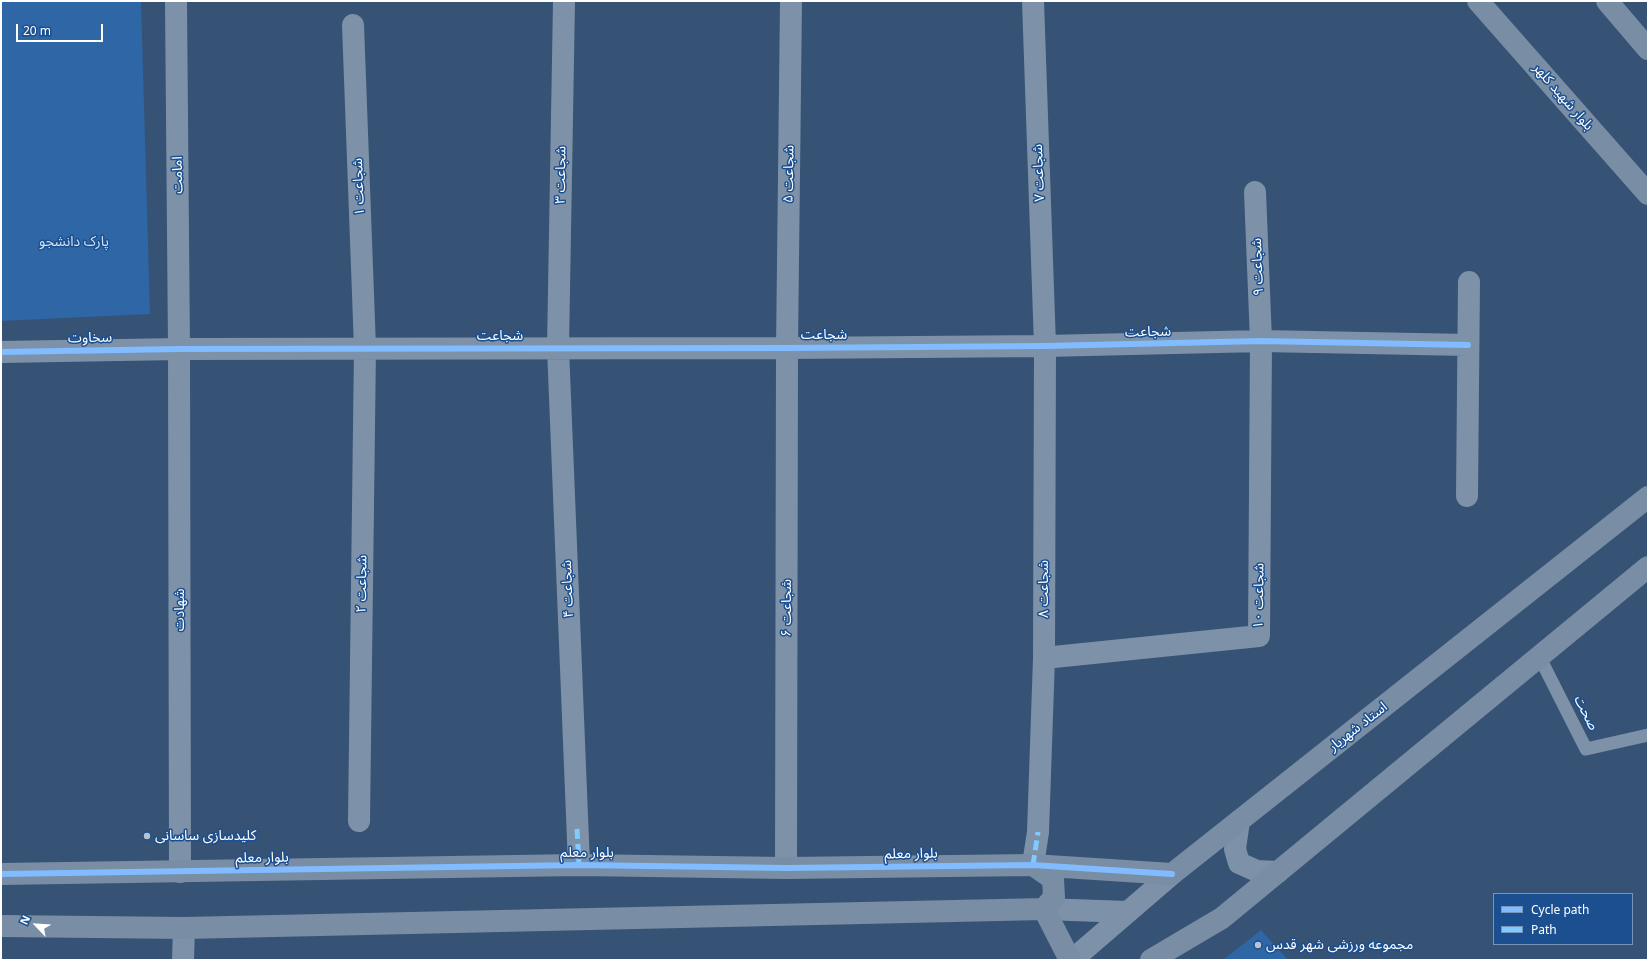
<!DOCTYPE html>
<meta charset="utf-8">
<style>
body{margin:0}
#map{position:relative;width:1649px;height:961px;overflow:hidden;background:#365274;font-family:"Noto Sans",sans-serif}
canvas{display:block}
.frame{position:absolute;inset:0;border:2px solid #fff;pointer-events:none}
.legend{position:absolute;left:1493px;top:893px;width:140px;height:52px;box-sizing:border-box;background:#1b4f8f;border:1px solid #7695bc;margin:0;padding:5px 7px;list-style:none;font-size:12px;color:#fff}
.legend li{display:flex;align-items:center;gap:8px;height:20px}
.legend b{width:20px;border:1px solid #7695bc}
.north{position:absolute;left:16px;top:905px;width:40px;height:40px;-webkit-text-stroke:3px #1b4f8f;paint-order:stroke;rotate:295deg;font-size:11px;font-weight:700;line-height:16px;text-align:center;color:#fff}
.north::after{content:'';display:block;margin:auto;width:14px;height:18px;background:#fff;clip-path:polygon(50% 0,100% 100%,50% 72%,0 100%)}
.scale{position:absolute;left:16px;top:24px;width:87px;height:18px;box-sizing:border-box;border:2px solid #fff;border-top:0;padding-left:5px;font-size:12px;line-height:14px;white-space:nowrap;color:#fff;-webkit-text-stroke:3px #1b4f8f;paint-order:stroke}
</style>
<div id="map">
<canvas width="1649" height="961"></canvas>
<div class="frame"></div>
<ul class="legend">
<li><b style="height:5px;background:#80bcff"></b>Cycle path</li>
<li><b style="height:5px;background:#80caff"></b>Path</li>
</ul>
<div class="north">N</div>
<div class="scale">20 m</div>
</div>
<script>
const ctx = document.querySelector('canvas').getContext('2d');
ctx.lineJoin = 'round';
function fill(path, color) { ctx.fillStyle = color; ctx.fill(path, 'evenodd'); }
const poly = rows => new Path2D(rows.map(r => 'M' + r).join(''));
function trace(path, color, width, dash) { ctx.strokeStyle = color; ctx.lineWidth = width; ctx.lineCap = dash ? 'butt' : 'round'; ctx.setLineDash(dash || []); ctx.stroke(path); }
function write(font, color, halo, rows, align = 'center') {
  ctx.font = font + ' "Noto Sans","Noto Sans Arabic",sans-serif'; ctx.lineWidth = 3; ctx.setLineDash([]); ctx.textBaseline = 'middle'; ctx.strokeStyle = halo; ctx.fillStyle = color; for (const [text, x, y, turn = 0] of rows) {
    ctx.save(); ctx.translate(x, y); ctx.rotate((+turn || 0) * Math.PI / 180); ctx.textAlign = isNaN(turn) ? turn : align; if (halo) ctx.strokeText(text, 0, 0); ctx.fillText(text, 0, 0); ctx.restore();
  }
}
const green = poly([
 [1,1,141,1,150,314,1,321],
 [1261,930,1288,960,1223,960]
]);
const lane = poly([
 [1539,656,1586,749,1648,735]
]);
const street = poly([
 [176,1,179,349,180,872],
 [564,1,558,348,579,865],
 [1033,1,1045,346,1044,658,1038,832,1033,865],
 [353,25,365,348,359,821],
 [1,352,179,349,787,348,1045,346,1261,341,1468,345],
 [1467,496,1469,282],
 [1044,658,1259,636,1261,341,1255,192],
 [1239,821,1235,849,1239,863,1257,871,1278,872],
 [786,868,787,348,791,1],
 [1044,909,1128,912],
 [183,960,184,928],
 [1072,960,1172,874]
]);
const secondary = poly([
 [1478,1,1648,194],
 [1607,1,1648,49],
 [1033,865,1053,879,1054,897,1044,909],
 [1,874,579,865,786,868,1033,865,1172,874,1648,497],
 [1,926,184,928,1044,909,1070,960],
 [1151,960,1222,918,1648,567]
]);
const quiet = poly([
 [577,829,579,865],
 [1033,865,1038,832]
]);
const cycleway = poly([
 [1,352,179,349,787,348,1045,346,1261,341,1468,345],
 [1,874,579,865,786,868,1033,865,1172,874]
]);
const markers = [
 [147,836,4,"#b9c2ce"],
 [1258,945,4,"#b9c2ce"]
];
const streetNames = [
 ["بلوار شهید کلهر",1563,97,49],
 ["شجاعت ۷",1039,173,-92],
 ["شجاعت ۵",789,174,-89],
 ["امامت",178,175,-91],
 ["شجاعت ۳",561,175,-89],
 ["شجاعت ۱",359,187,-92],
 ["شجاعت ۹",1258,267,-92],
 ["شجاعت",1148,332,-1],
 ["شجاعت",824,335],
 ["شجاعت",500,336],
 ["سخاوت",90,338,-1],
 ["شجاعت ۲",362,584,-89],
 ["شجاعت ۴",568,589,-92],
 ["شجاعت ۸",1044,589,-90],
 ["شجاعت ۱۰",1259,596,-89],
 ["شجاعت ۶",787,608,-90],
 ["شهادت",180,610,-90],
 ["صحت",1586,713,63],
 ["استاد شهریار",1358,727,-38],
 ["بلوار معلم",587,853],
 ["بلوار معلم",911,854,-1],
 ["بلوار معلم",262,858,-1]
];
const parkNames = [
 ["پارک دانشجو",74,242]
];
const poiNames = [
 ["کلیدسازی ساسانی",155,836],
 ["مجموعه ورزشی شهر قدس",1266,945]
];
fill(green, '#2f66a5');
trace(lane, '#7d92a8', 13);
trace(street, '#7d92a8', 22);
trace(secondary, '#798da4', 22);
trace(quiet, '#80caff', 5, [10, 5]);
trace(cycleway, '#80bcff', 6);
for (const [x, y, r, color] of markers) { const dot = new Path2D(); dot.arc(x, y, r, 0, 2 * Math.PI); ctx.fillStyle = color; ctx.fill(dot); trace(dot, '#1b4f8f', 1.5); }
write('14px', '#fff', '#1b4f8f', streetNames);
write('14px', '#cfe3fa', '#1b4f8f', parkNames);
write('14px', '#fff', '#1b4f8f', poiNames, 'left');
</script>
